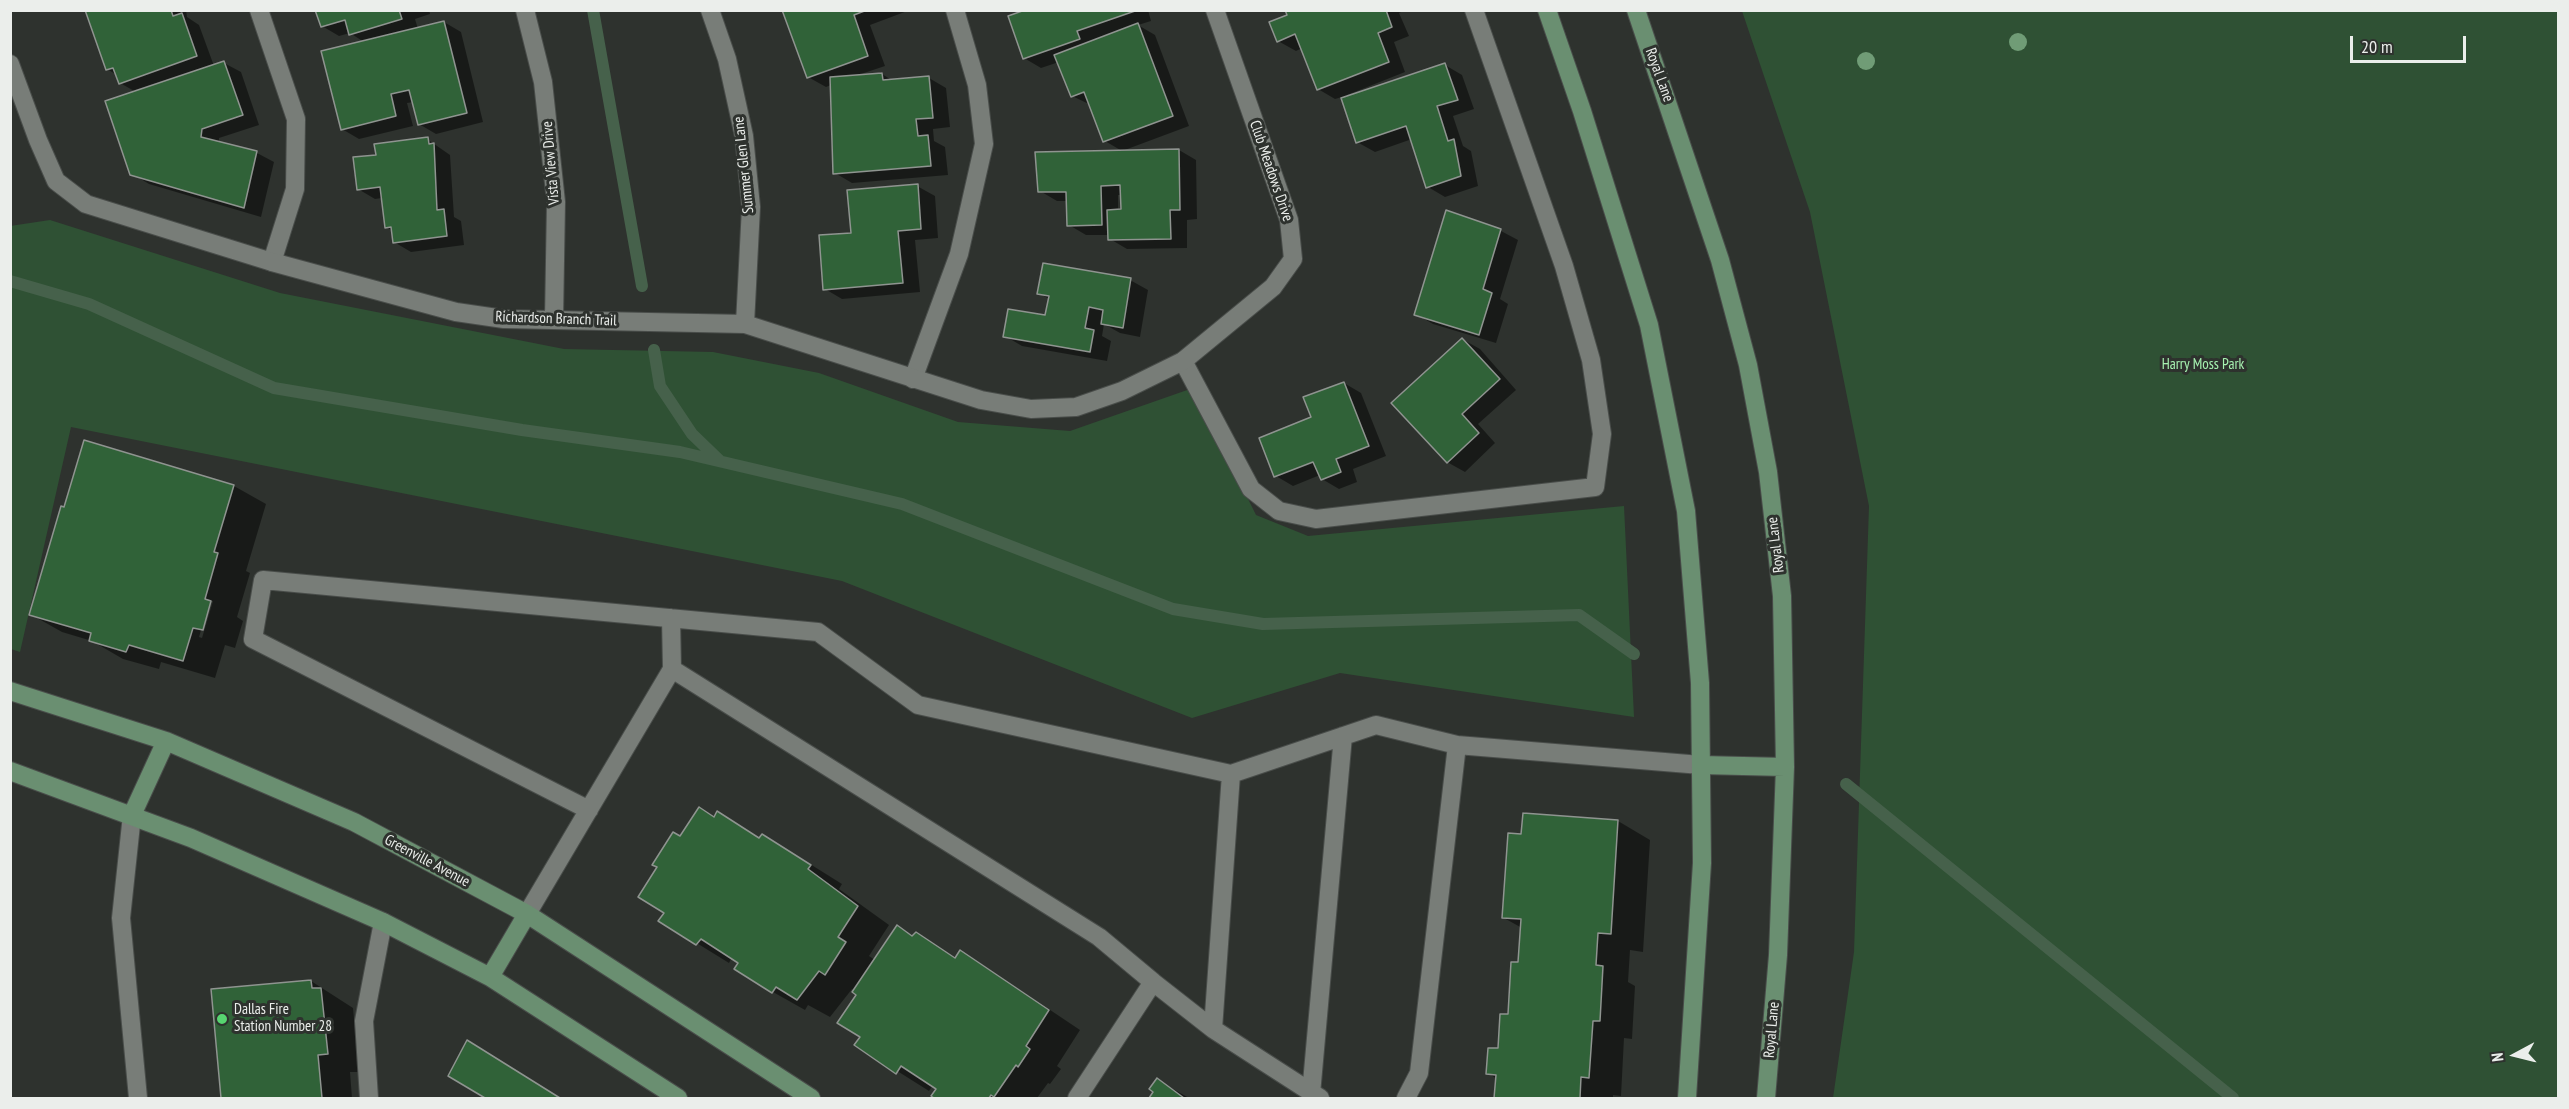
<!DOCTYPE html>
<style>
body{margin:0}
#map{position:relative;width:2569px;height:1109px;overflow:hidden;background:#2e322e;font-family:"PT Sans Narrow",sans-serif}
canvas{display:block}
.frame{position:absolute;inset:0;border:12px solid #ebeeeb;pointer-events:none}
.north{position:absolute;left:2485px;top:1025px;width:60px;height:60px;-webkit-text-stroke:4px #2e322e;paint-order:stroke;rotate:263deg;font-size:16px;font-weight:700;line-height:24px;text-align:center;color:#ebeeeb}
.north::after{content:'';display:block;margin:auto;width:21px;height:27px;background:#ebeeeb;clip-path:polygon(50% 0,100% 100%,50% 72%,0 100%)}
.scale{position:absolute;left:2350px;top:36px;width:116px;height:27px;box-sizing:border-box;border:3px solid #ebeeeb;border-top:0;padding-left:8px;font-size:18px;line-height:21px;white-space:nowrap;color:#ebeeeb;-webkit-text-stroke:4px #2e322e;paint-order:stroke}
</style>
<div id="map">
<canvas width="2569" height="1109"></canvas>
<div class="frame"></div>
<div class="north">N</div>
<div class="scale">20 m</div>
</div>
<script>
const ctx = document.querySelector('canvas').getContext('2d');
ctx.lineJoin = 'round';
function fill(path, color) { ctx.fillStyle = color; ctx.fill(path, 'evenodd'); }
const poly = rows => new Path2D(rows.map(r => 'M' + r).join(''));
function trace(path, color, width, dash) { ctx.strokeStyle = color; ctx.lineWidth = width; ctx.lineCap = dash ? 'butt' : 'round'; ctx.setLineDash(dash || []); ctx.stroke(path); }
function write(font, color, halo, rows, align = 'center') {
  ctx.font = font + ' "PT Sans Narrow",sans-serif'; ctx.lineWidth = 6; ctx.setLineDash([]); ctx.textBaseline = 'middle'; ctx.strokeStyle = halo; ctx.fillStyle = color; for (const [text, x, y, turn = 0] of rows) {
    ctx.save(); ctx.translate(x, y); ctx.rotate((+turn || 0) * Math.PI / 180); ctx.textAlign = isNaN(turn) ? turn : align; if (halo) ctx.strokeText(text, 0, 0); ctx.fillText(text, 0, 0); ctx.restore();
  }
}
const green = poly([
 [1742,11,2558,11,2558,1098,1833,1098,1854,952,1869,506,1810,212],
 [50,220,280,293,564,349,713,352,819,373,958,422,1070,431,1193,388,1256,515,1308,536,1624,506,1634,717,1340,673,1192,718,842,581,71,427,20,652,11,649,10,226]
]);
const shadow = poly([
 [89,10,186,10,187,17,199,25,214,66,224,63,241,72,259,125,219,138,219,143,257,153,274,162,261,217,149,184,131,173,136,92,120,83,117,75,107,69],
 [317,10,429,10,430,14,415,19,418,29,444,22,461,32,483,122,436,134,419,124,414,102,407,103,413,126,359,139,342,129,364,42,350,33,339,36,322,26],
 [784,10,910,10,870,25,885,66,858,75,882,74,893,81,929,78,946,88,950,127,933,129,934,141,945,147,948,175,852,183,835,173,831,85,826,87,808,77],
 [1030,10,1148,10,1151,21,1138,25,1155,35,1189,126,1122,151,1105,141,1091,105,1072,96,1059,62,1041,68,1024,58],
 [1287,10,1405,10,1399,13,1409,36,1394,42,1405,72,1347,95,1348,97,1445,65,1462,75,1474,109,1453,116,1463,146,1471,151,1478,186,1445,197,1428,187,1412,139,1375,152,1357,142,1342,97,1335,99,1318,89,1302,48,1296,51,1278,41,1289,16],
 [427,139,450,155,454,217,461,221,464,245,411,252,394,242,393,231,386,227,382,198,375,199,358,189,377,156],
 [1179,150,1196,160,1197,219,1187,220,1187,248,1127,249,1110,239,1110,235,1086,235,1069,225,1068,201,1057,201,1040,191],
 [1118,195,1122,195,1122,211,1118,211],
 [917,186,935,196,938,238,915,240,920,292,842,299,825,289,852,234],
 [1447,212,1501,231,1518,240,1500,299,1508,304,1496,343,1433,324,1416,314],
 [1130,280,1148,290,1140,337,1120,333,1104,324,1102,336,1111,341,1107,361,1022,346,1005,336,1046,317,1049,299,1039,293],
 [1462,339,1480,349,1516,390,1478,424,1495,443,1465,472,1447,462],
 [1344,383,1361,393,1386,456,1353,469,1357,482,1339,489,1322,479,1320,475,1293,486,1276,476,1313,418],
 [85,442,234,486,266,504,246,571,250,573,237,617,243,621,235,648,225,645,215,678,161,662,159,669,123,659,92,641,62,632,30,614],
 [210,601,213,601,202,638,199,637],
 [700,809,715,818,718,813,760,839,794,854,842,884,839,889,889,925,869,956,875,960,897,927,914,937,916,934,957,958,961,952,992,971,1080,1030,1057,1066,1061,1069,1050,1084,1048,1083,1037,1098,937,1098,933,1096,938,1089,933,1085,929,1091,856,1045,862,1037,858,994,855,991,852,989,830,1017,808,1005,805,1010,773,992,732,957,729,963,661,921,666,912,681,838],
 [1618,821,1650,840,1643,952,1630,950,1628,982,1635,986,1632,1039,1624,1038,1621,1096,1613,1095,1613,1098,1496,1098,1497,1079,1488,1073,1499,1050,1509,1016,1520,964,1522,928,1504,918,1523,836],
 [311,981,353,1008,359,1072,350,1072,352,1098,223,1098,213,991],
 [484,1051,558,1098,487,1098,450,1076],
 [1157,1080,1189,1098,1151,1098,1155,1092]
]);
const stream = poly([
 [593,10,642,286],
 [10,281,89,304,274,388,522,430,680,452,902,504,1173,609,1263,624,1579,615,1634,654],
 [654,350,660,386,692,434,720,461],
 [1846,784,2233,1098]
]);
const building = poly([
 [85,10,171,10,173,16,182,13,197,56,119,84,113,68,106,70,85,10],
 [315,10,399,10,402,19,349,35,345,20,321,27,315,10],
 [782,10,867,10,854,15,868,56,807,78,782,10],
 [1025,10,1135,10,1135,11,1077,31,1080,39,1023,59,1008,16,1025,10],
 [1285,10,1386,10,1392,27,1378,33,1389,62,1317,90,1295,34,1277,42,1269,22,1287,15,1285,10],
 [444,21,467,113,418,125,409,90,391,94,396,116,341,130,321,51,444,21],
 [1138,23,1173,116,1103,142,1084,92,1071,97,1054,55,1138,23],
 [224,61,243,115,202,129,201,137,257,151,244,208,130,175,105,101,224,61],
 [1445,63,1458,100,1437,106,1448,141,1454,139,1461,176,1426,188,1406,126,1356,143,1341,98,1445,63],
 [882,73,883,80,929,76,933,118,916,119,918,136,928,135,931,166,833,174,830,77,882,73],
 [428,137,429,144,434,143,437,210,444,209,447,236,393,243,391,227,385,228,380,187,357,190,353,157,376,155,374,144,428,137],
 [1179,149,1180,210,1170,210,1171,239,1108,240,1107,210,1121,209,1120,185,1101,186,1102,225,1067,226,1066,192,1038,192,1035,152,1179,149],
 [918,184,921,229,898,231,903,283,823,290,819,235,851,233,847,190,918,184],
 [1446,210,1501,229,1483,289,1492,293,1479,335,1414,315,1446,210],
 [1043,263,1131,278,1123,328,1101,324,1103,310,1089,307,1085,328,1094,330,1090,352,1003,337,1008,309,1045,315,1049,296,1037,294,1043,263],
 [1462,338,1500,379,1462,414,1479,433,1447,463,1391,403,1462,338],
 [1344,382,1369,446,1336,459,1341,472,1321,480,1313,462,1274,477,1259,438,1311,417,1303,397,1344,382],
 [84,440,234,485,214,552,218,553,205,599,211,601,203,630,193,628,183,661,129,645,126,652,89,641,91,633,29,615,61,506,64,507,84,440],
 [699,807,714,817,717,811,759,838,762,834,811,865,808,869,858,906,838,937,846,942,825,975,819,971,797,1000,776,987,772,993,734,969,738,963,701,939,696,945,658,921,664,913,638,897,657,867,652,865,673,832,680,836,699,807],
 [1523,813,1618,820,1611,934,1598,933,1596,965,1603,966,1600,1021,1593,1021,1589,1078,1581,1077,1580,1098,1494,1098,1496,1075,1486,1074,1488,1048,1498,1048,1500,1014,1508,1014,1511,962,1518,962,1521,919,1502,918,1508,833,1521,834,1523,813],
 [897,925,912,936,916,932,955,958,960,950,1049,1010,1026,1046,1030,1049,1018,1067,1016,1065,994,1097,991,1095,989,1098,934,1098,931,1096,936,1089,901,1066,896,1074,854,1045,860,1037,837,1023,856,995,852,992,897,925],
 [311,980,312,988,321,988,328,1054,318,1055,322,1098,221,1098,211,989,311,980],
 [467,1040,560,1098,485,1098,448,1076,467,1040],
 [1157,1078,1184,1098,1149,1098,1153,1092,1149,1089,1157,1078]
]);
const lane = poly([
 [259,10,296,119,295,189,272,262],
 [1183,361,1251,489,1279,511,1316,519,1595,487,1602,434,1591,360,1564,266,1474,10],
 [913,379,959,254,984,144,977,85,955,10],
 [671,618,672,669],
 [589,810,253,639,263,580,818,632,918,705,1231,774],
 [132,815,121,918,138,1098],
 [527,914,672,669,1099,937,1153,982],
 [1213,1029,1320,1098],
 [1311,1094,1343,736],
 [369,1098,364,1021,383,922],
 [1077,1098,1153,982,1213,1029,1231,774,1376,725,1457,745,1701,765],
 [1406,1098,1419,1073,1457,745]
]);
const street = poly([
 [525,10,543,82,556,202,554,319],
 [710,10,727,59,744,136,751,207,745,324],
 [10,64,38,140,56,181,86,204,272,262,456,312,504,319,745,324,981,400,1031,409,1076,407,1122,391,1183,361,1273,287,1293,259,1289,220,1215,10]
]);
const secondary = poly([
 [1547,10,1582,111,1649,325,1686,511,1700,683,1702,863,1687,1098],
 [1636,10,1720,260,1748,365,1768,472,1782,596,1785,767,1778,955,1766,1098],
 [10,691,166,741,354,822,527,914,811,1098],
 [1701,765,1785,767],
 [10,771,191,838,383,922,490,977,678,1098],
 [132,815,166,741],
 [490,977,527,914]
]);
const trees = [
 [2018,42],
 [1866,61]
];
const markers = [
 [222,1019,6,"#57d570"]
];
const streetNames = [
 ["Royal Lane",1659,75,70],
 ["Vista View Drive",551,163,-95],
 ["Summer Glen Lane",744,165,-96],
 ["Club Meadows Drive",1271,171,71],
 ["Richardson Branch Trail",556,319,2],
 ["Royal Lane",1776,545,-97],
 ["Greenville Avenue",427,861,28],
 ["Royal Lane",1772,1030,-85]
];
const parkNames = [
 ["Harry Moss Park",2203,365]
];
const poiNames = [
 ["Dallas Fire",234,1010],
 ["Station Number 28",234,1027]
];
fill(green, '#2f5134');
fill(shadow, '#0007');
trace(stream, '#46614b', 12);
fill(building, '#306238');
trace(building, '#8f9490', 1.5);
trace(lane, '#494d4a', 20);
trace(street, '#494d4a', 20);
trace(secondary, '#494d4a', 20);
trace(lane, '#787d78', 18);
trace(street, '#787d78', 18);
trace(secondary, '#6a8f71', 18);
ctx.fillStyle = '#709c76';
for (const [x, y] of trees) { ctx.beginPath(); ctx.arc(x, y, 9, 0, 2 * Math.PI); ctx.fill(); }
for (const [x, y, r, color] of markers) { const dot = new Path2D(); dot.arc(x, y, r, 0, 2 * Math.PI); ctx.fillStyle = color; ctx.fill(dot); trace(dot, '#2e322e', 2); }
write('15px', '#ebeeeb', '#2e322e', streetNames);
write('15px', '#a6f2b0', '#2e322e', parkNames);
write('15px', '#ebeeeb', '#2e322e', poiNames, 'left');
</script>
